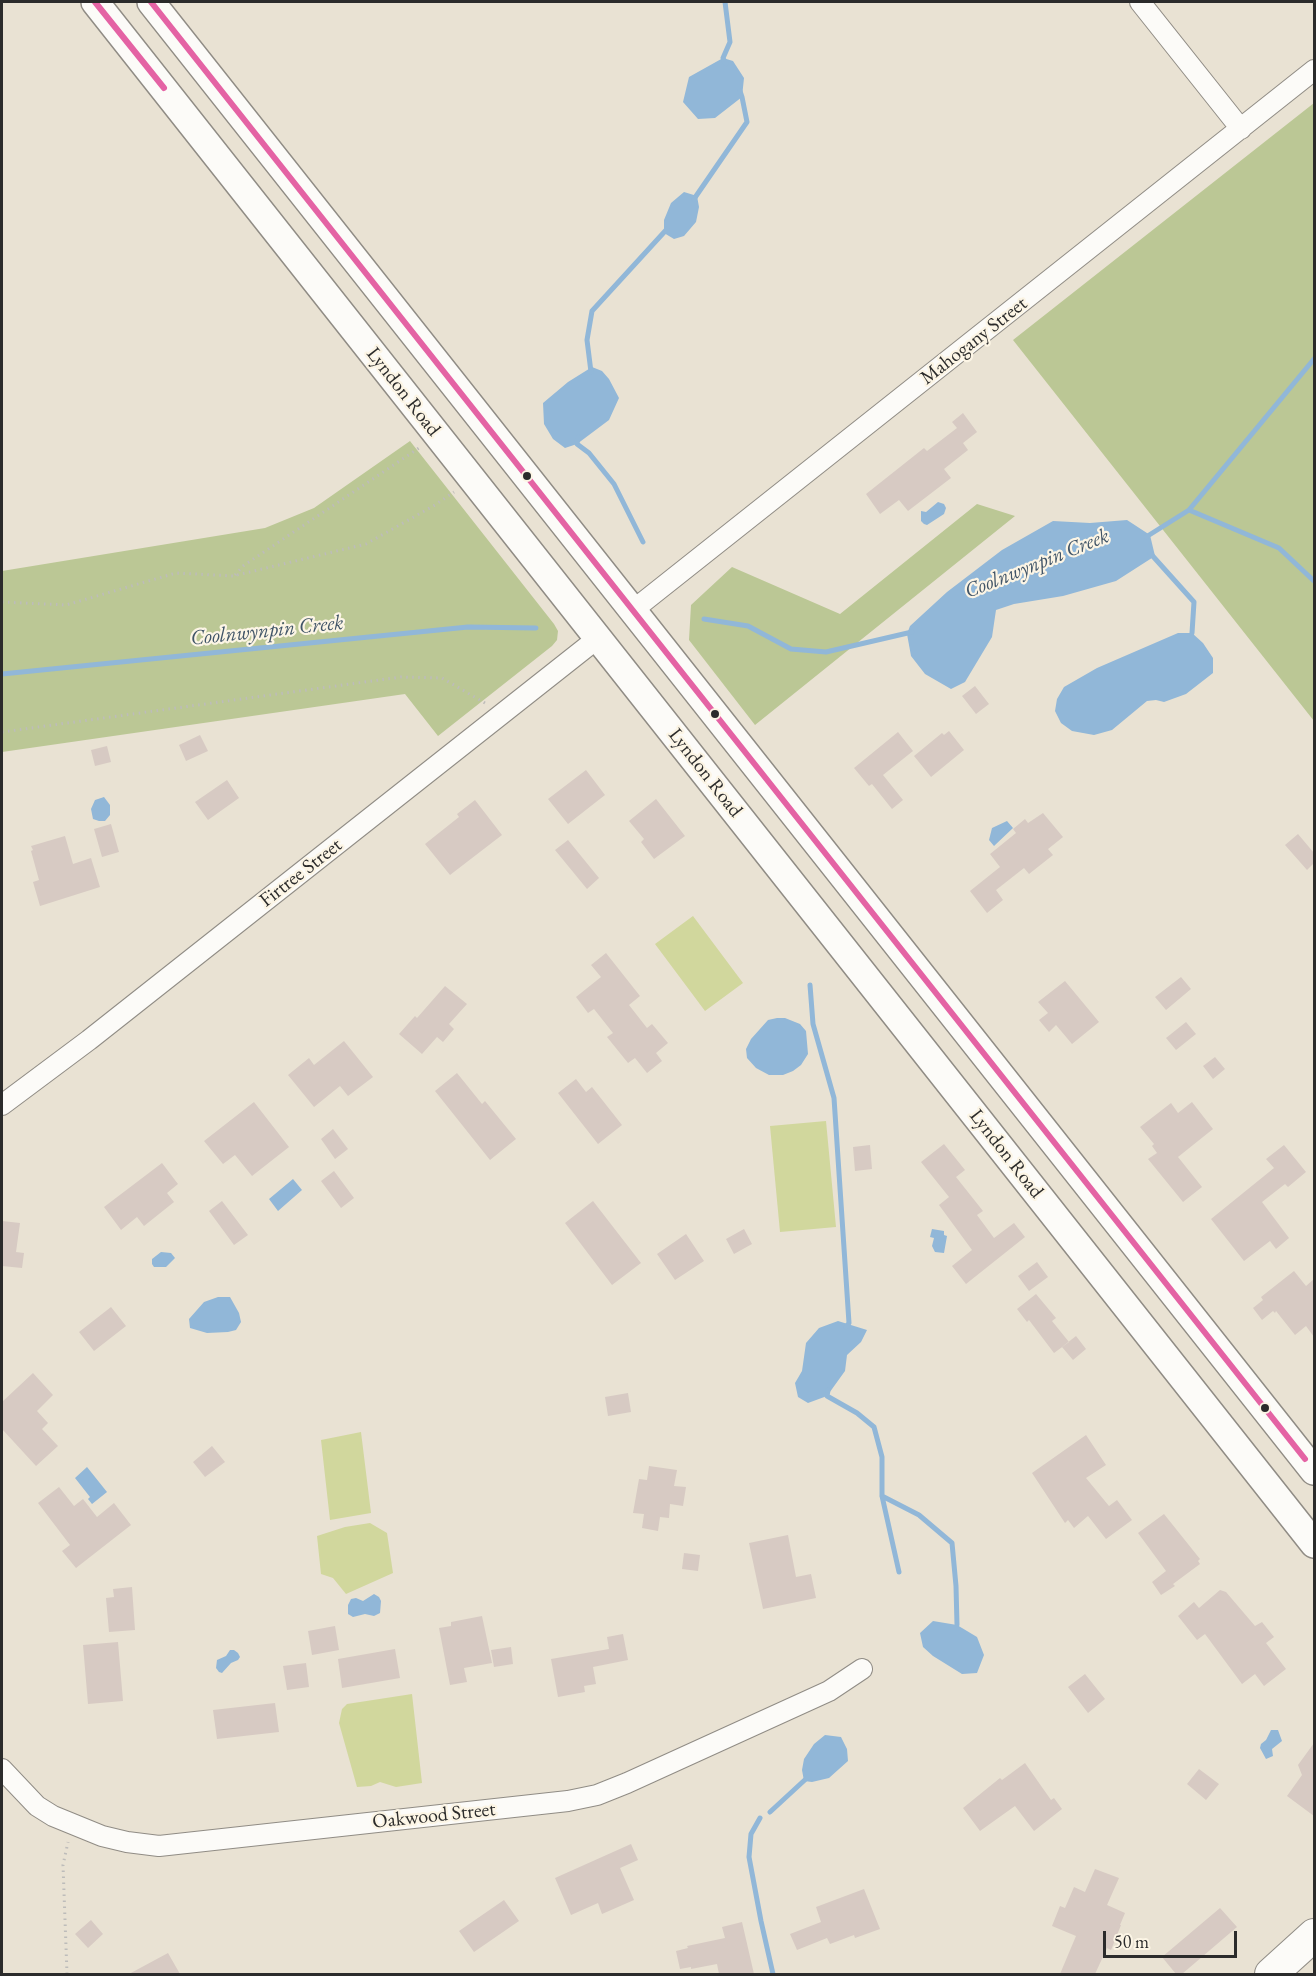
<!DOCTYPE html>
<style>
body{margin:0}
#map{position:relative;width:1316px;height:1976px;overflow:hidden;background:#e9e2d3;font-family:"EB Garamond",serif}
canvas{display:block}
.frame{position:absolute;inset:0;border:3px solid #2b2b2b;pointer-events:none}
.scale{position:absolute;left:1103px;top:1931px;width:134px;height:27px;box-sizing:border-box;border:3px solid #2b2b2b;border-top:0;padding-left:8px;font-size:18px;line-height:21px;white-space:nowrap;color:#2b2b2b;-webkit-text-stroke:4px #fcf5e5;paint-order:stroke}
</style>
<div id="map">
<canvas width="1316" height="1976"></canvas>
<div class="frame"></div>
<div class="scale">50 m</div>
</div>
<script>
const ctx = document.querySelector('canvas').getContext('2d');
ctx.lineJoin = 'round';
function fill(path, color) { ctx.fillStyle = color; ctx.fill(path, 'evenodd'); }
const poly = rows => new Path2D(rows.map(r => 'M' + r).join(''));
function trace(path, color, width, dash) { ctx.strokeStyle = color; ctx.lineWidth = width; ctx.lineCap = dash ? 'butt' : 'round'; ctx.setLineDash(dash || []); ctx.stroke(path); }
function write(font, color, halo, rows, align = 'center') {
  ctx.font = font + ' "EB Garamond",serif'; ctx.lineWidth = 4.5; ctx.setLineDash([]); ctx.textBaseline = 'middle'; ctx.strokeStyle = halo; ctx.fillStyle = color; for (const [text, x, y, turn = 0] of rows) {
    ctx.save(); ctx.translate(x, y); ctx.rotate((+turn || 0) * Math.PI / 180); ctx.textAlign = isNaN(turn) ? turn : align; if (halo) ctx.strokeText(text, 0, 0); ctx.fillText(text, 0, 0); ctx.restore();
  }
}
const green = poly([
 [693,916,743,983,705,1011,655,944],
 [826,1121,836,1227,780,1232,770,1126],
 [361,1432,371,1513,330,1520,321,1440],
 [370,1523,387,1533,393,1573,346,1594,333,1578,321,1574,317,1536,345,1527],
 [412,1694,422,1783,396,1787,380,1782,371,1786,357,1787,339,1723,342,1709,347,1704]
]);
const forest = poly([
 [1314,103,1314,721,1013,340],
 [410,441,554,624,558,631,557,640,552,646,438,736,405,694,2,752,2,571,265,528,314,508],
 [977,504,1015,516,755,725,689,640,691,605,732,567,840,614]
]);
const water = poly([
 [723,58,733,61,744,78,742,97,715,118,698,119,683,102,689,77],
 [684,192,697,196,699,207,696,222,684,236,674,239,664,233,664,220,671,203],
 [592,367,602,371,609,379,619,398,609,420,577,444,565,448,553,439,544,424,543,403,568,382],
 [938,502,944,504,946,508,944,514,927,525,924,524,921,521,921,511,926,512],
 [1127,520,1150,535,1155,556,1116,581,1063,596,1014,604,996,610,992,637,965,682,951,689,925,674,911,656,907,634,910,626,947,592,1002,550,1053,521,1090,523],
 [1178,633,1192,633,1203,643,1213,658,1213,673,1186,694,1164,702,1156,700,1147,701,1112,730,1094,735,1072,731,1061,723,1055,711,1057,699,1064,687,1097,668],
 [104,797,110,805,110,815,105,821,99,821,93,819,91,809,95,800],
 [1007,821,1013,828,994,846,989,840,992,828],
 [777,1018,785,1018,800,1024,806,1031,808,1054,801,1065,793,1071,783,1075,769,1075,756,1068,747,1058,746,1049,751,1039,768,1020],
 [293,1179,302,1190,278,1211,269,1199],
 [932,1229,944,1231,944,1235,947,1236,944,1253,935,1252,932,1246,934,1238,930,1237],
 [161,1252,171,1253,175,1258,166,1267,154,1267,152,1264,152,1259],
 [218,1297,230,1297,239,1313,241,1322,236,1330,228,1332,207,1333,190,1328,189,1319,204,1302],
 [838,1321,867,1330,861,1342,847,1355,845,1371,827,1396,808,1403,798,1397,795,1383,802,1371,806,1343,819,1328],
 [87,1467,107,1492,92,1504,88,1499,90,1497,75,1478],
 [374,1594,379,1597,381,1601,380,1613,374,1616,365,1614,353,1617,348,1614,348,1605,351,1599,356,1598,363,1601],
 [933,1621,957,1625,977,1637,984,1655,977,1673,962,1674,933,1656,923,1647,920,1633],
 [230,1650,234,1650,238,1653,240,1657,238,1660,231,1663,222,1673,219,1672,216,1668,217,1660,226,1656],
 [1271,1730,1278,1730,1282,1741,1272,1749,1273,1756,1266,1759,1260,1748,1261,1744,1266,1740],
 [825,1735,841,1737,847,1749,848,1761,829,1778,812,1782,804,1781,802,1770,804,1759,814,1744]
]);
const stream = poly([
 [725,2,730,42,723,58,726,64],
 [694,199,747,122,742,97,740,91],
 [591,372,587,340,592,311,667,229],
 [578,437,577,444,589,453,614,484,643,542],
 [1189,510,1279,548,1314,581],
 [1146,537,1189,510,1314,359],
 [1150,553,1194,602,1192,633],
 [704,619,748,626,791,649,826,652,912,632],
 [2,674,468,627,536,628],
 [810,985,813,1024,834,1098,849,1323,846,1327],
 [828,1390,827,1396,857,1413,874,1427,882,1457,882,1496,899,1572],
 [882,1496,919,1515,952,1543,956,1586,957,1625],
 [770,1812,808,1777],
 [760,1818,751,1834,749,1857,761,1921,773,1974]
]);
const building = poly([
 [963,413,977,432,963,443,968,450,944,469,951,478,908,511,899,500,880,514,866,494,924,448,927,451,957,428,952,422],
 [975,686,989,704,976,714,962,696],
 [949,731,964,750,931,777,914,756,942,733,944,735],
 [898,732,913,751,883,775,903,800,892,809,872,784,869,786,854,768],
 [200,735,208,751,186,761,179,745],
 [107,746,111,762,95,766,91,750],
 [586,770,605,795,568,824,548,799],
 [227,780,239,798,208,820,195,802],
 [656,799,685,836,654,859,641,842,644,839,629,821],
 [475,800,502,835,450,875,425,844,459,817,457,814],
 [1043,813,1063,837,1048,849,1053,855,1029,874,1024,868,996,890,1003,900,987,913,970,891,1000,867,990,854,1016,833,1013,829,1025,819,1028,823],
 [111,824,119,852,102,857,94,829],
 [1298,834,1314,853,1314,863,1307,870,1285,845],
 [65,836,73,864,91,858,100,887,40,906,33,882,39,880,31,851,33,850,31,846],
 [568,840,599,878,587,889,555,850],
 [606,953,640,996,629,1005,647,1028,652,1024,668,1043,656,1053,662,1061,647,1073,635,1058,628,1063,607,1037,613,1033,594,1009,588,1013,576,997,601,977,591,965],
 [1181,977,1191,989,1166,1010,1155,997],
 [1065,981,1099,1022,1072,1044,1056,1025,1049,1032,1039,1020,1048,1013,1038,1002],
 [445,986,467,1004,449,1024,454,1029,443,1042,437,1037,422,1054,399,1034,415,1016,417,1018],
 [1186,1022,1196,1034,1176,1050,1166,1038],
 [344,1041,373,1077,348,1096,340,1086,314,1107,288,1075,309,1058,314,1065],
 [1215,1057,1225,1069,1213,1079,1203,1066],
 [457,1073,482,1104,485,1101,516,1139,490,1160,435,1091],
 [576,1079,586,1092,592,1087,622,1125,598,1144,558,1093],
 [254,1102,289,1147,252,1176,235,1155,223,1164,204,1141],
 [1192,1102,1213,1129,1178,1157,1202,1187,1183,1202,1148,1159,1157,1153,1152,1146,1154,1144,1140,1127,1171,1103,1178,1113],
 [333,1129,348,1149,335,1159,321,1139],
 [944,1144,965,1170,956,1177,983,1211,977,1215,994,1238,1014,1223,1025,1237,966,1284,952,1266,972,1250,939,1205,949,1197,921,1162],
 [870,1145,872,1169,855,1171,853,1147],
 [1284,1145,1306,1172,1288,1187,1285,1184,1262,1202,1289,1238,1276,1249,1270,1241,1244,1261,1211,1219,1274,1168,1266,1159],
 [162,1163,178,1184,167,1193,174,1202,144,1226,137,1217,121,1230,104,1207],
 [334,1171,354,1198,341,1208,321,1181],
 [222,1201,248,1235,234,1245,209,1211],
 [593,1201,641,1263,612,1285,565,1223],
 [2,1221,20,1223,16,1252,24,1253,22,1268,2,1266],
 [744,1229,752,1244,734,1254,726,1239],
 [686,1234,704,1261,675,1280,657,1254],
 [1037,1262,1048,1277,1029,1291,1018,1276],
 [1294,1271,1306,1286,1314,1279,1314,1337,1306,1326,1295,1335,1276,1311,1275,1313,1273,1311,1262,1320,1253,1308,1263,1300,1261,1297],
 [1036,1294,1056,1318,1052,1321,1069,1342,1054,1353,1029,1320,1027,1322,1017,1309],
 [111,1307,126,1326,94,1351,79,1332],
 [1076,1336,1086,1349,1073,1360,1062,1347],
 [33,1373,53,1395,37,1411,48,1423,42,1429,58,1446,36,1466,2,1429,2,1402],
 [628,1393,631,1412,608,1416,605,1397],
 [1086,1435,1106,1465,1086,1478,1109,1506,1117,1500,1132,1520,1106,1539,1088,1516,1074,1528,1068,1520,1065,1523,1032,1473],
 [212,1446,225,1462,205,1477,193,1462],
 [649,1466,677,1470,674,1486,686,1487,683,1506,670,1504,669,1518,660,1517,658,1531,642,1528,644,1514,633,1513,639,1479,647,1480],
 [59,1487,74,1506,83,1499,97,1517,114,1503,131,1525,76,1568,62,1551,70,1545,38,1503],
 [1164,1514,1200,1559,1198,1561,1200,1564,1173,1584,1175,1586,1161,1595,1152,1582,1166,1571,1138,1533],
 [788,1535,796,1577,811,1574,816,1598,763,1609,749,1543],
 [684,1553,700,1555,698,1571,682,1569],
 [132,1587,135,1630,109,1632,106,1598,114,1597,113,1589],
 [1220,1590,1226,1592,1255,1626,1262,1622,1274,1637,1266,1643,1286,1669,1264,1686,1255,1674,1242,1684,1205,1634,1197,1640,1178,1616,1194,1602,1199,1608],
 [482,1616,492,1663,464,1668,467,1682,450,1685,439,1628,451,1626,451,1622],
 [335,1626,339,1650,312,1655,308,1631],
 [623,1634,628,1660,593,1667,596,1684,584,1686,585,1692,558,1697,551,1659,609,1649,607,1637],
 [118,1642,123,1701,88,1704,83,1645],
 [511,1647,513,1664,494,1667,491,1650],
 [395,1649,400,1678,342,1688,338,1659],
 [306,1663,309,1687,287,1690,283,1666],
 [1085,1674,1105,1699,1088,1713,1068,1687],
 [275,1703,279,1732,217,1739,213,1710],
 [1314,1743,1314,1816,1287,1796,1302,1775,1298,1765],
 [1025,1763,1051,1800,1054,1798,1062,1809,1034,1831,1015,1806,980,1831,963,1808,1000,1778,1002,1780],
 [1199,1769,1219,1784,1206,1800,1187,1784],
 [631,1844,638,1860,620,1868,634,1900,602,1914,598,1903,571,1915,555,1878],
 [1095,1869,1119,1878,1107,1905,1125,1913,1120,1925,1121,1925,1111,1950,1107,1948,1095,1974,1060,1974,1076,1936,1052,1926,1060,1906,1065,1908,1074,1887,1085,1892],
 [864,1889,880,1929,855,1938,854,1935,830,1944,827,1938,797,1950,790,1934,821,1922,816,1907],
 [504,1900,519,1921,474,1952,459,1931],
 [1220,1908,1237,1927,1182,1974,1176,1974,1162,1957],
 [91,1920,103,1934,88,1948,75,1934],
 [742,1922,754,1974,719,1974,717,1964,691,1969,691,1967,680,1969,676,1951,688,1948,687,1946,725,1938,722,1927],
 [168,1953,180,1974,129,1974]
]);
const path = poly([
 [235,575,243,566,419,448],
 [2,602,66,605,176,573,233,576,366,544,435,505,454,492],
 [2,732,401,677,442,678,485,703],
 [67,1974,63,1865,68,1842]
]);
const minor = poly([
 [1140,2,1241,129],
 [632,611,1314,70],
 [2,1105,89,1040,598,638],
 [2,1769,37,1806,53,1816,102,1836,127,1842,159,1846,568,1801,597,1795,627,1783,829,1691,862,1669]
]);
const secondary = poly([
 [95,2,1314,1544],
 [151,2,1314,1471]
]);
const trunk = poly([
 [1271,1974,1314,1935]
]);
const bus1 = poly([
 [95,2,164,88],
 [151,2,1305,1459]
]);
const markers = [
 [527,476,5,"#2b2b2b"],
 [715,714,5,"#2b2b2b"],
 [1265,1408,5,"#2b2b2b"]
];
const streetNames = [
 ["Mahogany Street",974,341,-38],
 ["Lyndon Road",403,392,52],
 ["Lyndon Road",705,773,52],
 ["Firtree Street",301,873,-38],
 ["Lyndon Road",1006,1154,52],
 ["Oakwood Street",434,1816,-6]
];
const waterNames = [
 ["Coolnwynpin Creek",1037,564,-22],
 ["Coolnwynpin Creek",267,631,-6]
];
fill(green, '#d1d79d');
fill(forest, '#bbc795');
fill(water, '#91b7d8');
trace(stream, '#91b7d8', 5);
fill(building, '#d7cac3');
trace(minor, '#908c85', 22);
trace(secondary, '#908c85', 30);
trace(trunk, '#908c85', 34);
trace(path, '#bdbcba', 3, [1.5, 4.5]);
trace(minor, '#fcfbf8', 20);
trace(secondary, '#fcfbf8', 27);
trace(trunk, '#fcfbf8', 32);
trace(bus1, '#e463a4', 6);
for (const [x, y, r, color] of markers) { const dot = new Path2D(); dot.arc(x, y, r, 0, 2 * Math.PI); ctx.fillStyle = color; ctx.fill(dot); trace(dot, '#fcf5e5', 2); }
write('20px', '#2b2b2b', '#fcf5e5', streetNames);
write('italic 21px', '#415568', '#fcf5e5', waterNames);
</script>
